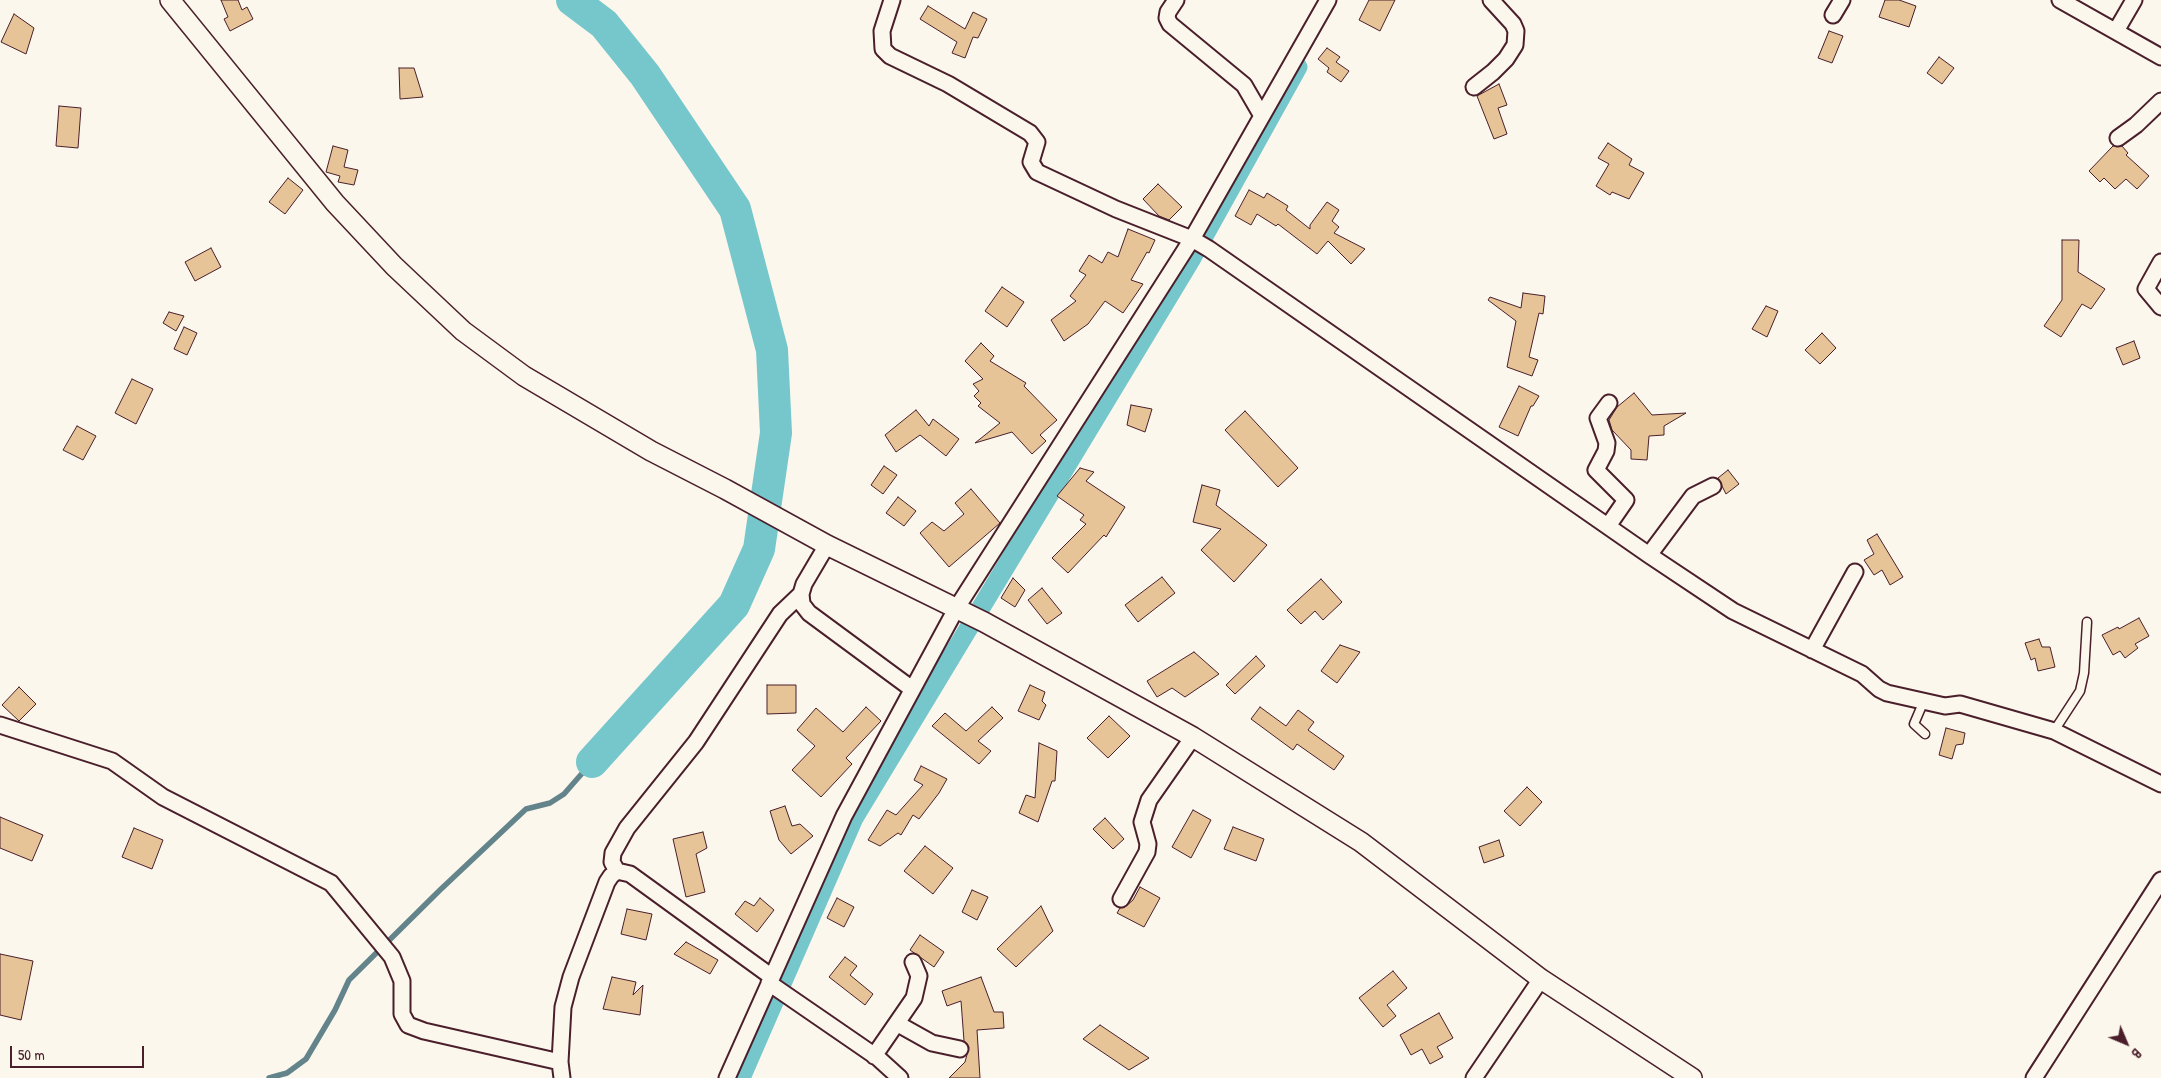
<!DOCTYPE html>
<style>
body{margin:0}
#map{position:relative;width:2161px;height:1078px;overflow:hidden;background:#fbf7ec;font-family:"Patrick Hand",sans-serif}
canvas{display:block}
.north{position:absolute;left:2101px;top:1018px;width:50px;height:50px;-webkit-text-stroke:4px #fbf7ec;paint-order:stroke;rotate:135deg;font-size:14px;font-weight:700;line-height:20px;text-align:center;color:#4a1f2b}
.north::after{content:'';display:block;margin:auto;width:18px;height:22px;background:#4a1f2b;clip-path:polygon(50% 0,100% 100%,50% 72%,0 100%)}
.scale{position:absolute;left:10px;top:1046px;width:134px;height:22px;box-sizing:border-box;border:2px solid #4a1f2b;border-top:0;padding-left:6px;font-size:15px;line-height:18px;white-space:nowrap;color:#4a1f2b;-webkit-text-stroke:4px #fbf7ec;paint-order:stroke}
</style>
<div id="map">
<canvas width="2161" height="1078"></canvas>
<div class="north">B</div>
<div class="scale">50 m</div>
</div>
<script>
const ctx = document.querySelector('canvas').getContext('2d');
ctx.lineJoin = 'round';
const poly = rows => new Path2D(rows.map(r => 'M' + r).join(''));
function trace(path, color, width, dash) { ctx.strokeStyle = color; ctx.lineWidth = width; ctx.lineCap = dash ? 'butt' : 'round'; ctx.setLineDash(dash || []); ctx.stroke(path); }
function fill(path, color) { ctx.fillStyle = color; ctx.fill(path, 'evenodd'); }
const stream = poly([
 [269,1078,287,1073,306,1059,335,1010,349,980,440,890,526,809,550,803,564,794,592,762]
]);
const canal = poly([
 [741,1078,854,818,1192,258,1298,67]
]);
const river = poly([
 [572,0,604,24,645,75,735,209,772,350,776,433,759,549,734,605,592,762]
]);
const building = poly([
 [221,0,238,0,242,10,247,7,253,19,230,31,224,19,228,17,221,0],
 [1369,0,1395,0,1380,31,1359,20,1369,0],
 [1885,0,1899,0,1916,6,1909,27,1879,17,1885,0],
 [928,6,965,29,973,12,987,19,978,38,973,37,965,58,952,53,957,42,920,19,928,6],
 [14,14,34,28,26,54,1,42,14,14],
 [1829,31,1843,36,1832,63,1818,58,1829,31],
 [1327,48,1340,57,1336,62,1349,71,1341,82,1327,72,1329,68,1318,59,1327,48],
 [1939,57,1954,68,1942,84,1927,73,1939,57],
 [399,68,414,68,423,97,400,99,399,68],
 [1499,84,1507,105,1498,108,1507,134,1494,139,1477,96,1499,84],
 [59,106,81,108,78,148,56,146,59,106],
 [1608,143,1632,159,1629,165,1644,173,1629,199,1612,192,1610,195,1596,186,1609,164,1598,158,1608,143],
 [333,146,348,150,344,167,358,170,354,185,338,182,340,176,326,172,333,146],
 [2113,146,2122,146,2128,153,2126,155,2149,176,2137,189,2126,179,2115,189,2104,178,2100,182,2089,171,2113,146],
 [288,178,303,190,285,214,269,202,288,178],
 [1158,184,1182,207,1169,220,1159,216,1143,199,1158,184],
 [1249,190,1264,198,1267,193,1288,206,1286,210,1310,229,1310,225,1327,202,1339,210,1332,221,1339,227,1334,233,1365,249,1351,264,1328,241,1317,254,1278,224,1276,226,1257,214,1251,225,1235,216,1249,190],
 [1128,229,1155,240,1149,253,1147,252,1131,280,1143,284,1123,313,1105,301,1088,324,1064,341,1051,320,1076,301,1070,296,1086,275,1079,271,1089,255,1102,263,1108,252,1118,257,1128,229],
 [2062,240,2079,240,2078,272,2105,289,2091,309,2082,304,2061,337,2044,326,2062,300,2062,240],
 [211,248,221,267,195,281,185,262,211,248],
 [1002,287,1024,302,1007,327,985,311,1002,287],
 [1523,293,1545,296,1543,314,1539,313,1529,357,1538,360,1532,376,1507,367,1516,321,1488,300,1490,297,1521,308,1523,293],
 [1766,306,1778,311,1767,337,1752,329,1766,306],
 [169,312,184,316,176,331,163,323,169,312],
 [184,327,197,333,187,355,174,349,184,327],
 [1822,333,1836,348,1820,364,1805,350,1822,333],
 [2134,341,2140,358,2123,365,2116,348,2134,341],
 [981,343,994,356,990,361,1026,383,1024,386,1057,420,1040,435,1046,441,1032,454,1012,432,975,443,1000,423,978,406,981,403,974,396,979,391,973,384,983,379,965,361,981,343],
 [132,379,153,389,136,424,115,413,132,379],
 [1519,386,1539,396,1533,406,1531,406,1518,436,1499,427,1519,386],
 [1634,393,1652,415,1686,413,1664,426,1664,435,1649,436,1647,460,1631,459,1631,450,1612,430,1609,420,1617,407,1634,393],
 [1131,405,1152,409,1145,432,1127,425,1131,405],
 [916,410,929,426,933,419,959,439,946,456,920,435,896,452,885,435,916,410],
 [1245,411,1298,468,1278,487,1225,430,1245,411],
 [77,426,96,436,83,460,63,450,77,426],
 [884,466,897,475,883,494,871,485,884,466],
 [1080,468,1094,472,1086,481,1125,507,1106,537,1104,535,1068,573,1052,558,1086,524,1080,520,1084,515,1057,496,1080,468],
 [1728,470,1739,484,1726,494,1718,478,1728,470],
 [1202,485,1220,490,1216,505,1267,545,1234,582,1201,550,1221,529,1193,522,1202,485],
 [971,489,1000,523,949,567,920,533,932,522,944,531,964,514,955,503,971,489],
 [898,497,916,511,904,526,886,513,898,497],
 [1877,534,1903,577,1890,585,1882,570,1874,575,1864,560,1874,554,1867,540,1877,534],
 [1162,577,1175,593,1138,622,1125,605,1162,577],
 [1013,578,1025,590,1015,607,1001,598,1013,578],
 [1321,579,1342,602,1323,620,1315,611,1301,624,1287,610,1321,579],
 [1042,588,1062,613,1047,624,1028,600,1042,588],
 [2139,618,2149,636,2135,644,2138,648,2125,658,2120,651,2113,655,2102,635,2118,627,2119,629,2139,618],
 [2039,639,2042,647,2050,647,2055,667,2038,671,2035,658,2031,660,2025,643,2039,639],
 [1340,645,1360,652,1337,683,1321,671,1340,645],
 [1194,652,1219,674,1185,697,1172,688,1157,697,1147,681,1194,652],
 [1256,656,1265,666,1235,694,1226,685,1256,656],
 [767,685,796,685,796,713,767,714,767,685],
 [1030,685,1045,692,1042,701,1046,705,1039,720,1018,711,1030,685],
 [19,687,36,704,19,721,2,705,19,687],
 [866,707,881,721,846,758,852,764,821,797,792,770,815,746,797,730,816,708,843,732,866,707],
 [992,707,1003,718,978,741,991,751,979,764,932,726,945,713,966,731,992,707],
 [1260,707,1286,726,1298,710,1314,722,1308,730,1344,756,1334,770,1297,744,1293,750,1251,719,1260,707],
 [1109,716,1130,736,1108,758,1087,738,1109,716],
 [1946,728,1965,733,1963,744,1956,745,1952,759,1939,755,1946,728],
 [1039,743,1057,751,1055,781,1052,781,1038,822,1019,813,1026,795,1035,798,1039,743],
 [921,766,947,779,939,793,919,819,913,815,901,835,898,833,880,846,868,840,887,810,896,815,923,785,914,780,921,766],
 [1527,787,1542,802,1520,826,1504,811,1527,787],
 [785,806,792,826,800,824,813,836,791,854,779,840,770,811,785,806],
 [1193,810,1211,820,1191,858,1172,847,1193,810],
 [0,817,43,835,32,861,0,848,0,817],
 [1105,818,1124,839,1113,849,1093,829,1105,818],
 [1233,827,1264,839,1256,861,1224,849,1233,827],
 [134,828,163,840,152,869,122,857,134,828],
 [703,832,707,848,696,854,705,892,686,897,673,839,703,832],
 [1499,840,1504,856,1484,863,1479,847,1499,840],
 [925,846,953,868,933,894,904,871,925,846],
 [1140,887,1160,898,1144,927,1117,913,1120,908,1125,907,1133,900,1140,887],
 [972,890,988,897,977,920,962,912,972,890],
 [760,898,774,910,757,932,735,914,745,901,754,906,760,898],
 [837,898,854,907,844,927,827,918,837,898],
 [1041,906,1053,931,1016,967,997,949,1041,906],
 [627,909,652,914,646,940,621,934,627,909],
 [920,935,944,952,934,967,910,950,920,935],
 [686,942,718,960,710,974,674,954,686,942],
 [0,954,33,961,21,1020,0,1015,0,954],
 [845,957,857,966,850,975,873,994,865,1005,829,977,845,957],
 [1393,971,1407,988,1387,1005,1396,1016,1383,1027,1359,998,1393,971],
 [612,977,636,982,633,995,643,985,640,1015,603,1009,612,977],
 [981,977,994,1012,1003,1012,1004,1028,977,1030,980,1078,949,1078,965,1062,969,1047,964,1041,961,1001,947,1006,942,991,981,977],
 [1439,1013,1453,1038,1437,1047,1443,1057,1430,1064,1422,1049,1411,1055,1400,1035,1439,1013],
 [1100,1025,1149,1058,1129,1070,1083,1039,1100,1025]
]);
const service = poly([
 [1923,703,1914,724,1925,734],
 [2054,731,2080,691,2084,673,2087,622]
]);
const minor = poly([
 [892,0,882,31,883,49,890,56,948,84,1030,133,1037,142,1031,162,1037,172,1116,209,1192,239,1209,249,1649,555,1733,611,1862,674,1879,689,1887,693,1945,706,1960,704,2054,731,2161,784],
 [1176,0,1168,12,1167,18,1170,24,1244,85,1262,116],
 [2060,0,2161,57],
 [1833,15,1842,0],
 [2116,31,2134,0],
 [1474,87,1493,72,1506,59,1515,45,1516,31,1513,24,1491,0],
 [2118,138,2136,125,2161,101],
 [2161,262,2146,289,2161,307],
 [1608,526,1626,500,1596,470,1606,451,1607,443,1598,418,1609,403],
 [827,545,804,584,801,594,802,604,809,613,912,689],
 [1649,555,1693,496,1713,486],
 [1812,650,1855,572],
 [0,725,112,761,163,797,331,883,392,957,402,981,402,1014,408,1025,424,1031,560,1062],
 [617,871,612,862,613,853,627,828,696,742,780,614,801,594],
 [1121,899,1147,852,1148,844,1142,822,1149,800,1193,737],
 [769,983,878,1058,900,1078],
 [898,1024,932,1043,960,1049],
 [874,1056,914,998,919,976,913,962],
 [562,1078,560,1062,563,1007,571,977,607,882,611,876,617,871,630,874,772,977],
 [727,1078,844,816,956,609,1192,239,1328,0],
 [1474,1078,1541,979],
 [2034,1078,2161,880]
]);
const tertiary = poly([
 [170,0,335,203,394,266,463,331,524,376,651,451,725,489,827,545,984,622,1193,737,1361,842,1541,979,1692,1078]
]);
trace(stream, '#64848c', 5.5);
trace(canal, '#76c7cc', 19);
trace(river, '#76c7cc', 32);
fill(building, '#e6c498');
trace(building, '#4a1f2b', 1);
trace(service, '#4a1f2b', 11);
trace(minor, '#4a1f2b', 19);
trace(tertiary, '#4a1f2b', 22);
trace(service, '#fbf7ec', 8);
trace(minor, '#fbf7ec', 15);
trace(tertiary, '#fbf7ec', 19);
</script>
